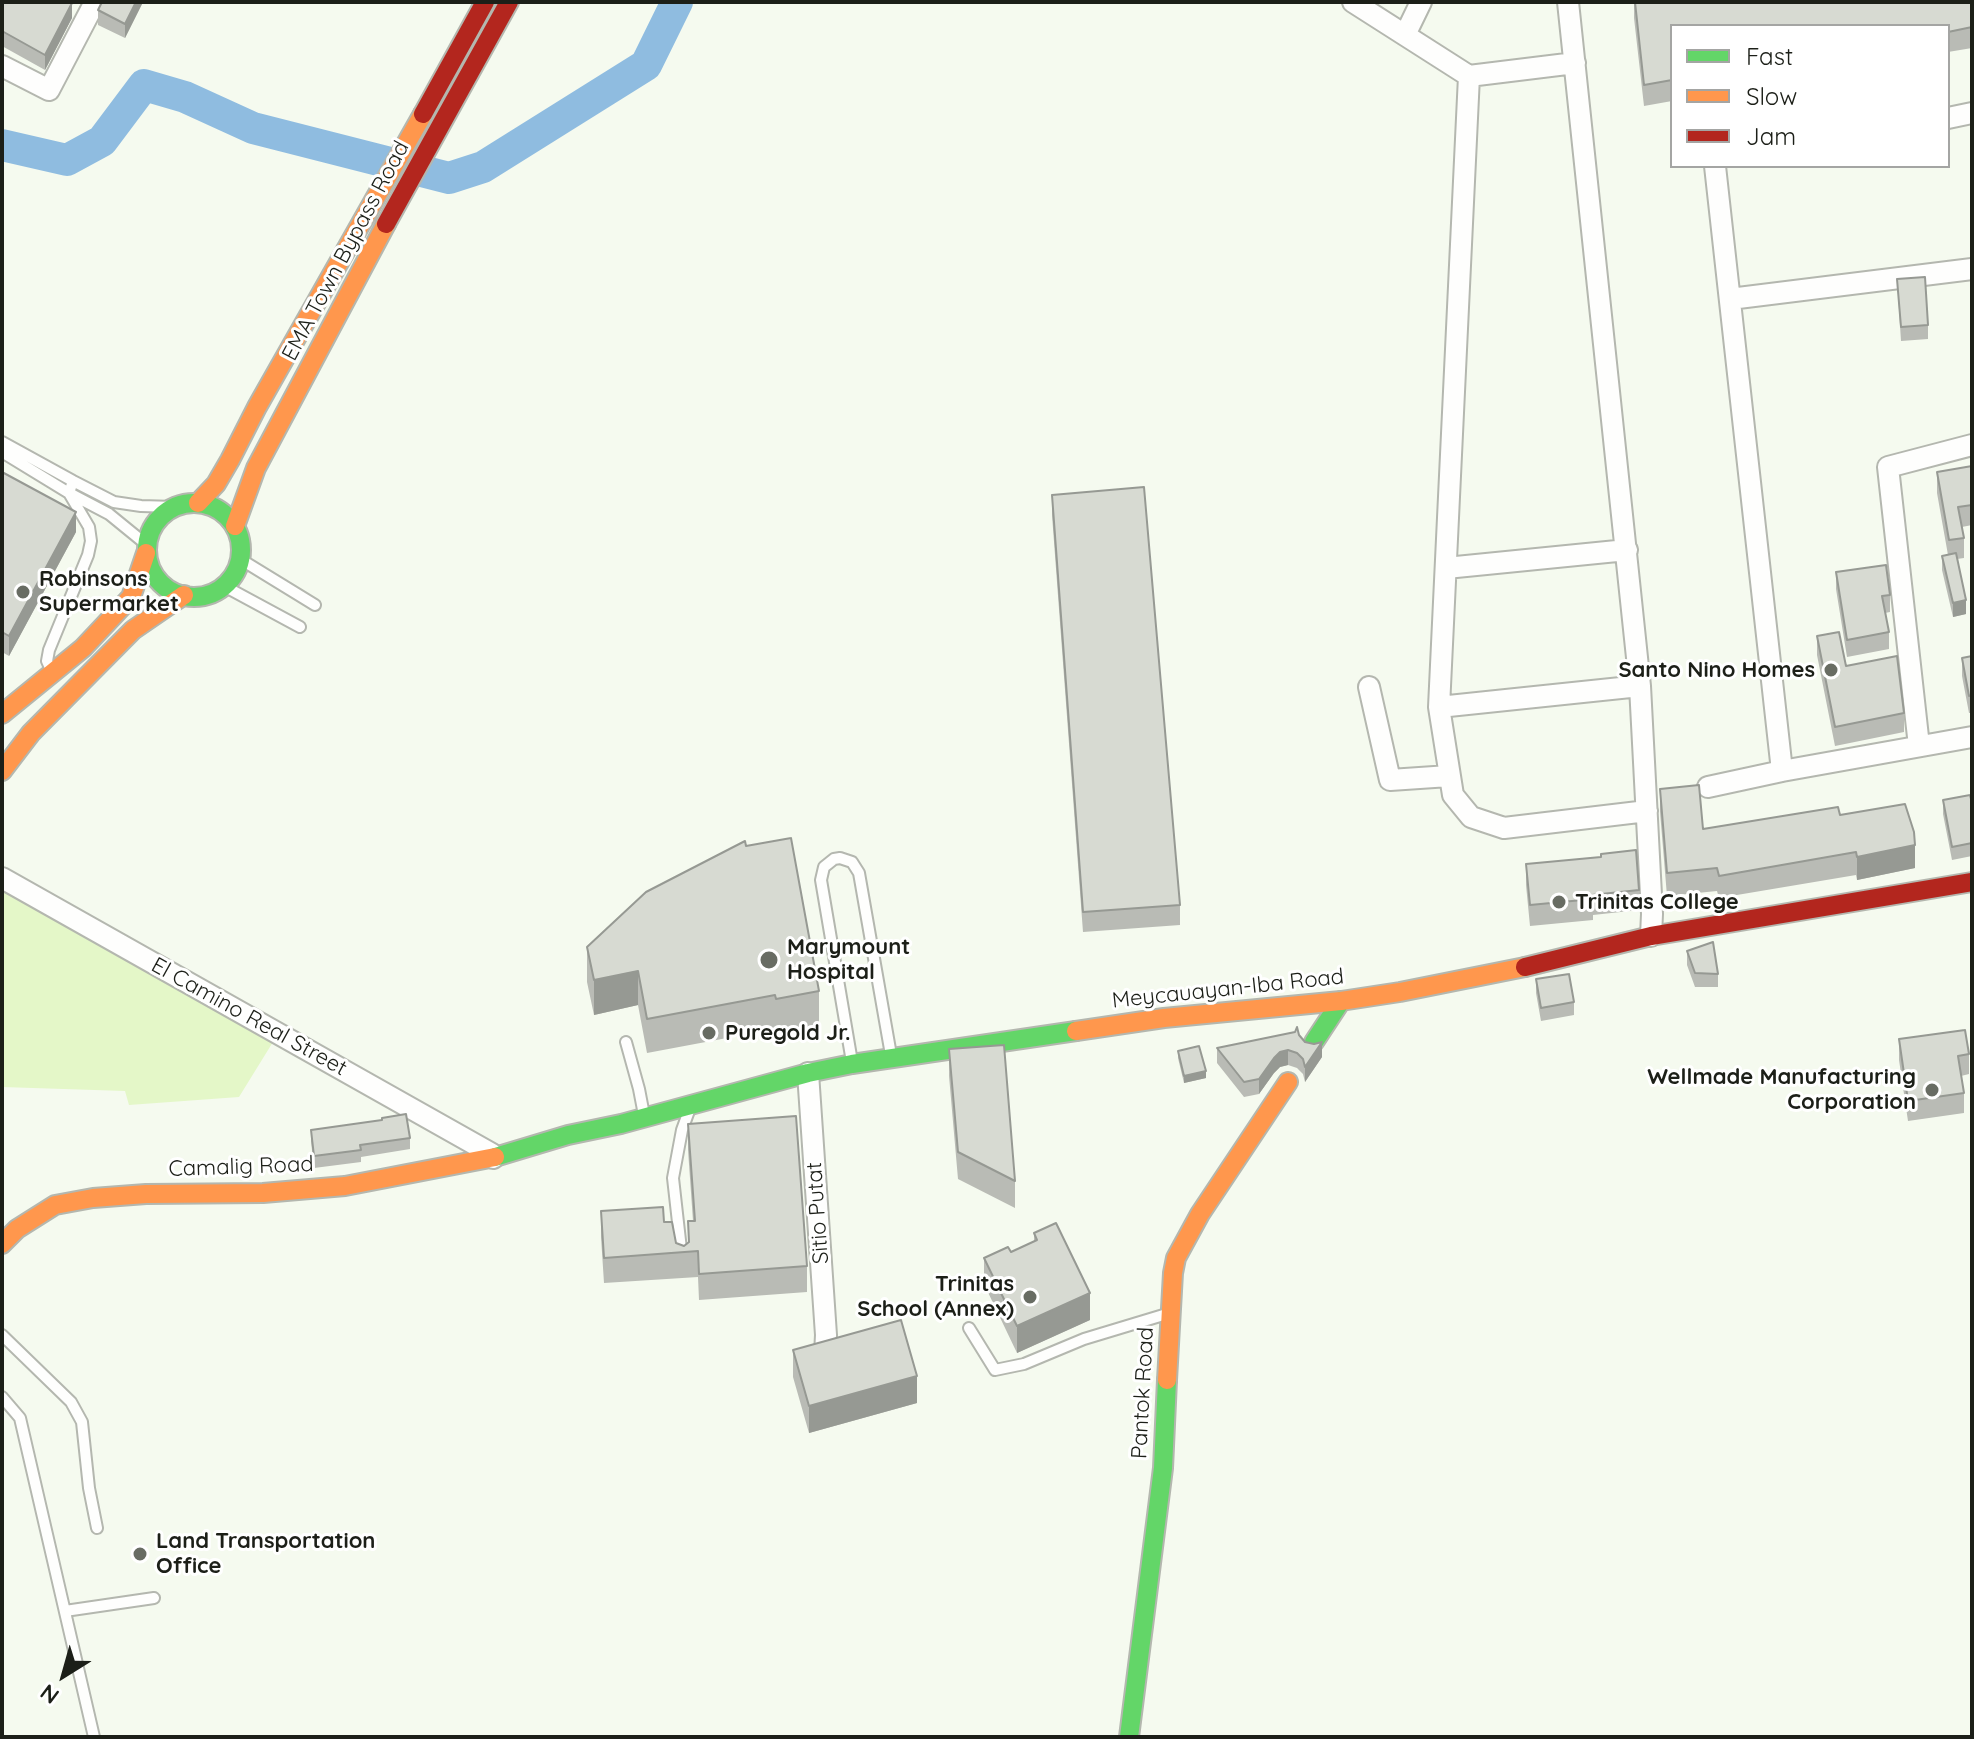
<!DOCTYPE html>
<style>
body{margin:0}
#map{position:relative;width:1974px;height:1739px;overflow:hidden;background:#f5faef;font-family:Quicksand,sans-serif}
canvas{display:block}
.frame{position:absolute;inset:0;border:4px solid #1c1f18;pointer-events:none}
.legend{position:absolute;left:1670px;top:24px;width:280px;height:144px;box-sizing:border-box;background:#fff;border:2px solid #a4a5a3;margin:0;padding:10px 14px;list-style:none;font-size:24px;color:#1c1f18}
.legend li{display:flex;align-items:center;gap:16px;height:40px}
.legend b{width:40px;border:2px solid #a4a5a3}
.north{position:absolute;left:24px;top:1635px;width:80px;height:80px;-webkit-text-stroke:6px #fff;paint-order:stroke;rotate:217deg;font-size:22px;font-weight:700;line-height:32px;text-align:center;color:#1c1f18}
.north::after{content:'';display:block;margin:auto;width:28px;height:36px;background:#1c1f18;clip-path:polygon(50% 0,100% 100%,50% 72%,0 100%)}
</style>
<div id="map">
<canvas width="1974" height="1739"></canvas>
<div class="frame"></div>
<ul class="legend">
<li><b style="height:10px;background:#63d668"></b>Fast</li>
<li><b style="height:10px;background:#ff974d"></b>Slow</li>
<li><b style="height:10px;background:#b3261e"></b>Jam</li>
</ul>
<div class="north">N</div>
</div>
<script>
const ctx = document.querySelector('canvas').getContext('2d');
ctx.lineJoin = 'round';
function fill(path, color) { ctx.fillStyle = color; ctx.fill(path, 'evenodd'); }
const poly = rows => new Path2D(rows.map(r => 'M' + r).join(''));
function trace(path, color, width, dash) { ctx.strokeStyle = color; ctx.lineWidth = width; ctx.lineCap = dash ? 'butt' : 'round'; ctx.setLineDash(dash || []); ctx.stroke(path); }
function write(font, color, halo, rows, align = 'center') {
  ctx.font = font + ' Quicksand,sans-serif'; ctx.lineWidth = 6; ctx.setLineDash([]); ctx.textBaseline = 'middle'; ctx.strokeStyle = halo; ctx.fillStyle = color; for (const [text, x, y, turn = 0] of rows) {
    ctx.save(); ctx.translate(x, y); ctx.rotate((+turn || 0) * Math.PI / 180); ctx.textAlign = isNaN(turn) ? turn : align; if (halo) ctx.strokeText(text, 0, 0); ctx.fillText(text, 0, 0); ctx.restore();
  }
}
const green = poly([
 [2,891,273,1042,239,1097,129,1105,125,1091,2,1087]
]);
const river = poly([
 [2,145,67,160,102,141,144,85,185,97,253,128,449,178,483,167,646,65,677,2]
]);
const lane = poly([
 [2,442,73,481,114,502,141,506,175,507],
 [2,452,69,493,109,514,147,545],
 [240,559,315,605],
 [224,586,300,627],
 [51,670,47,661,49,650,88,555,91,541,89,527,69,493,73,481],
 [626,1042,639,1089,644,1115],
 [852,1062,821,880,824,867,834,859,840,858,852,862,859,873,891,1055],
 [682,1258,673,1178,682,1130,690,1108],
 [969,1328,995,1370,1024,1364,1084,1339,1170,1313],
 [2,1335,71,1402,82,1422,89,1488,97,1528],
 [2,1397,20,1418,94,1737],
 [65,1611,154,1598]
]);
const street = poly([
 [1353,2,1469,76,1575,63],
 [1568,2,1640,686,1652,914,1651,936],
 [1405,35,1421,2],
 [2,66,49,90,95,2],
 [1469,76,1439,707,1453,795,1471,817,1504,828,1647,811],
 [1948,118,1972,113],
 [1715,166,1782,771],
 [1730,299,1972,269],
 [1446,568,1627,550],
 [1369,687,1390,780,1449,776],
 [1439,707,1640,686],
 [1919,746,1888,467,1972,445],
 [1708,787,1782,771,1972,737],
 [2,878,492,1154,493,1158],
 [808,1073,826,1335,825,1354]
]);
const fast = poly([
 '147 550a47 47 0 1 1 94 0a47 47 0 1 1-94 0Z',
 [1314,1042,1341,1001],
 [495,1157,568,1135,621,1124,808,1073,852,1064,1076,1031],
 [1129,1737,1163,1468,1167,1380]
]);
const slow = poly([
 [198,503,216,484,230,460,257,407,423,114],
 [235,526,256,468,386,224],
 [2,714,83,648,131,597,146,553],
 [2,771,31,733,133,630,184,595],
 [1076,1031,1164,1018,1341,1001,1400,992,1525,967],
 [2,1244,17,1229,55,1205,93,1198,146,1194,263,1193,345,1186,495,1157],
 [1167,1380,1173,1273,1176,1258,1200,1214,1288,1082]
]);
const jam = poly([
 [423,114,485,2],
 [386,224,509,2],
 [1525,967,1651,936,1972,882]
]);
const wall = poly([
 [2,2,72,18,45,70,2,46],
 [102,2,145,2,145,4,142,4,125,38,98,25,98,10],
 [155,2,189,2,189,4],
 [1634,2,1972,2,1972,48,1948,52,1948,26,1672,26,1672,101,1644,106,1634,18],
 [1897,279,1928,325,1928,339,1901,341],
 [1972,466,1972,525,1962,527,1964,538,1964,558,1957,559,1966,614,1953,617,1942,570,1942,556,1948,555,1937,493,1937,472],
 [2,472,76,532,9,656,2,652],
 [1052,495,1180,905,1180,925,1083,932,1052,515],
 [1836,572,1890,595,1890,612,1885,613,1889,632,1889,649,1847,657,1836,589],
 [1817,636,1846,666,1904,713,1904,732,1835,746,1817,655],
 [1972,656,1972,713,1969,713,1962,676,1962,658],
 [1660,789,1703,829,1840,815,1915,868,1857,880,1856,875,1719,898,1717,891,1667,896,1660,812],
 [1943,800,1972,803,1972,856,1952,860,1943,814],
 [746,846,819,991,819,1025,776,1033,775,1029,647,1053,638,1005,594,1015,587,982,587,947],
 [1526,864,1639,890,1639,910,1593,915,1593,920,1530,926,1526,885],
 [1687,951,1718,974,1718,987,1695,987,1687,965],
 [1536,979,1574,1002,1574,1015,1541,1021,1536,993],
 [1299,1035,1322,1057,1305,1082,1303,1074,1297,1068,1288,1065,1280,1067,1274,1073,1259,1094,1244,1097,1217,1063,1217,1048],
 [1899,1039,1969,1054,1969,1074,1961,1076,1964,1093,1964,1113,1908,1121,1899,1060],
 [949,1049,1015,1181,1015,1208,958,1179,949,1076],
 [1178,1051,1206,1078,1184,1083,1178,1058],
 [688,1124,807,1266,807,1292,699,1300,698,1277,604,1283,601,1237,601,1211,664,1222,676,1243,684,1246,688,1243,688,1221,693,1221,688,1150],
 [311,1130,410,1138,410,1149,361,1157,361,1162,314,1168,311,1141],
 [1034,1233,1090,1320,1017,1353,984,1284,984,1258,1011,1252,1034,1241],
 [793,1350,917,1403,809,1433,793,1377]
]);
const shadedWall = poly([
 [136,2,142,2,142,4,125,38,125,24],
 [72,3,72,18,45,70,45,55],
 [76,512,76,532,9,656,9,636],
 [1966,600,1966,614,1953,617,1953,603],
 [1915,845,1915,868,1857,880,1857,857],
 [638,971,638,1005,594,1015,594,980],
 [1322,1042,1322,1057,1305,1082,1305,1067],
 [1288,1050,1288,1065,1280,1067,1274,1073,1259,1094,1259,1079,1274,1058,1280,1052],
 [1206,1071,1206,1078,1184,1083,1184,1076],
 [1090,1293,1090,1320,1017,1353,1017,1326],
 [917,1376,917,1403,809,1433,809,1406]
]);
const building = poly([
 [2,2,70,2,72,3,45,55,2,31,2,2],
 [102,2,136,2,125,24,98,10,102,2],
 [1635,2,1972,2,1972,27,1948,32,1948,26,1672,26,1672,80,1644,85,1635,2],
 [1925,277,1928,325,1901,327,1897,279,1925,277],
 [1972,466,1972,505,1958,507,1964,538,1949,540,1937,472,1972,466],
 [2,472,76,512,9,636,2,632,2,472],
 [1144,487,1180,905,1083,912,1052,495,1144,487],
 [1956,553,1966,600,1953,603,1942,556,1956,553],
 [1886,565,1890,595,1882,596,1889,632,1847,640,1836,572,1886,565],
 [1839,632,1846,666,1897,656,1904,713,1835,727,1817,636,1839,632],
 [1972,656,1972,695,1969,696,1962,658,1972,656],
 [1699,785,1703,829,1838,807,1840,815,1905,804,1914,832,1915,845,1857,857,1856,852,1719,876,1717,868,1667,873,1660,789,1699,785],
 [1970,795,1972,803,1972,843,1952,847,1943,800,1970,795],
 [791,838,819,991,776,999,775,995,647,1019,638,971,594,980,587,947,646,892,745,841,746,846,791,838],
 [1636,850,1639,890,1592,895,1593,899,1530,905,1526,864,1601,857,1601,854,1636,850],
 [1713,942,1718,974,1695,973,1687,951,1713,942],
 [1569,974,1574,1002,1541,1008,1536,979,1569,974],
 [1297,1027,1299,1035,1305,1042,1314,1044,1322,1042,1305,1067,1303,1059,1297,1053,1288,1050,1280,1052,1274,1058,1259,1079,1244,1082,1217,1048,1295,1032,1297,1027],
 [1965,1030,1969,1054,1958,1056,1964,1093,1908,1101,1899,1039,1965,1030],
 [1004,1045,1015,1181,958,1152,949,1049,1004,1045],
 [1199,1046,1206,1071,1184,1076,1178,1051,1199,1046],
 [406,1114,410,1138,360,1145,361,1150,314,1156,311,1130,382,1120,382,1118,406,1114],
 [796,1116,807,1266,699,1274,698,1251,604,1258,601,1211,663,1207,664,1222,672,1222,676,1243,684,1246,689,1242,688,1221,695,1221,688,1124,796,1116],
 [1056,1223,1090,1293,1017,1326,984,1258,1008,1247,1011,1252,1037,1240,1034,1233,1056,1223],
 [901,1320,917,1376,809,1406,793,1350,901,1320]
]);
const markers = [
 [23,592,8,"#686c63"],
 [1831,670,8,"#686c63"],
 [1559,902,8,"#686c63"],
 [769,960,10,"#686c63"],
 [709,1033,8,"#686c63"],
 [1932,1090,8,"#686c63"],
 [1030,1297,8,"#686c63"],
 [140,1554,8,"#686c63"]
];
const streetNames = [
 ["EMA Town Bypass Road",346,251,-62],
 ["Meycauayan-Iba Road",1228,989,-6],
 ["El Camino Real Street",249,1017,29],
 ["Camalig Road",241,1167,-2],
 ["Sitio Putat",818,1213,-94],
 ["Pantok Road",1143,1393,-87]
];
const poiNames = [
 ["Robinsons",39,579],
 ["Supermarket",39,604],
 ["Santo Nino Homes",1815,670,"right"],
 ["Trinitas College",1575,902],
 ["Marymount",787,947],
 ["Hospital",787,972],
 ["Puregold Jr.",725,1033],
 ["Wellmade Manufacturing",1916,1077,"right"],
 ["Corporation",1916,1102,"right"],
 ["Trinitas",1014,1284,"right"],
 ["School (Annex)",1014,1309,"right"],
 ["Land Transportation",156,1541],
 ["Office",156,1566]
];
fill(green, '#e4f7c8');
trace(river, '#8fbce0', 32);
trace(lane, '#b4b7af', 14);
trace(street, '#b4b7af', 24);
trace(fast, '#b4b7af', 22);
trace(slow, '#b4b7af', 22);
trace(jam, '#b4b7af', 22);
trace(lane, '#fefefd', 10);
trace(street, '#fefefd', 20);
trace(fast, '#63d668', 18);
trace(slow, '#ff974d', 18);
trace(jam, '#b3261e', 18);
fill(wall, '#b9bbb5');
fill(shadedWall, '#969993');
fill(building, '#d7dad2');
trace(building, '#969993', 2);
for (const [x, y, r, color] of markers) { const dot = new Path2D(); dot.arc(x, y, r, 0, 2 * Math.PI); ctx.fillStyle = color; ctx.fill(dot); trace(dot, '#fff', 3); }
write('22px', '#1c1f18', '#fff', streetNames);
write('bold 22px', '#1c1f18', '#fff', poiNames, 'left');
</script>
